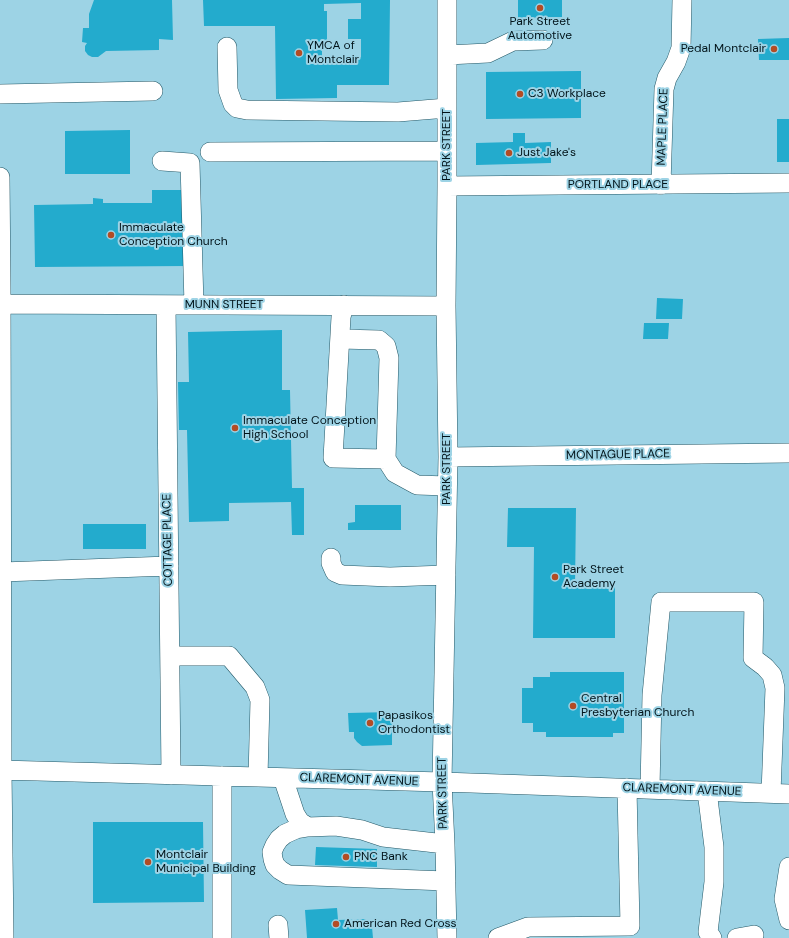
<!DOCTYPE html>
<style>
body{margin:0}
canvas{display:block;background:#9dd3e5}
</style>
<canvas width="789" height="938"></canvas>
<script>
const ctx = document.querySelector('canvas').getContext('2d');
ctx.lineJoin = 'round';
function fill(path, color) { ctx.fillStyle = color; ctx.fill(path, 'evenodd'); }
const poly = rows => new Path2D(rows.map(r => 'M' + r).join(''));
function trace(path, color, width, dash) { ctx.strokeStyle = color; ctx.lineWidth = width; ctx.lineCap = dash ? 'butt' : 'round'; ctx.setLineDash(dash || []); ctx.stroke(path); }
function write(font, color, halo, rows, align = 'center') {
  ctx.font = font + ' "DM Sans",sans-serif'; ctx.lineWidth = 4; ctx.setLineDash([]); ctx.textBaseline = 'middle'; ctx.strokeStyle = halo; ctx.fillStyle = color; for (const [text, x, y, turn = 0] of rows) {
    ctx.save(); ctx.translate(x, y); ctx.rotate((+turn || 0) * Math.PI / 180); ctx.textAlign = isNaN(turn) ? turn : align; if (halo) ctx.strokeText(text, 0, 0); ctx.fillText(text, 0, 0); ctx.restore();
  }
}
const building = poly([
 [94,0,172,0,173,40,159,39,159,50,106,51,98,57,92,57,88,55,85,51,85,46,87,43,82,42,83,28,89,28,89,14],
 [203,0,390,0,389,85,337,85,337,98,276,99,275,26,204,26],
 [361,3,361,19,348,19,348,39,361,39,361,57,322,58,322,48,327,48,327,11,324,11,324,4],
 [518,0,562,0,562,17,518,18],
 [789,38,789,60,759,60,758,39],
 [581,71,581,118,486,119,486,72],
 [777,119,789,119,789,162,777,162],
 [130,130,130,174,65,174,65,131],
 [513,133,525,133,525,143,551,142,551,163,476,165,476,143,513,142],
 [152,190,188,190,189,266,35,267,34,205,93,204,93,198,103,199,103,203,152,203],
 [657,298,683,299,682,319,656,319],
 [644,323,669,323,668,339,643,339],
 [282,330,282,390,290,390,292,488,304,488,304,535,292,535,291,502,229,503,229,521,189,522,187,430,179,430,178,382,189,382,188,332],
 [355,505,401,505,401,530,348,530,348,523,355,522],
 [508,508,576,508,575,587,615,587,615,638,533,638,534,547,507,547],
 [83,524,146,524,146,549,83,549],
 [550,672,624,672,624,733,613,733,613,737,546,737,546,732,533,732,533,723,522,723,522,688,533,688,533,677,550,677],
 [392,712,392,745,362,746,357,742,354,738,354,732,349,732,348,713],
 [93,822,203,822,204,902,93,903],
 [316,847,377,849,377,867,315,865],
 [337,908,338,920,366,919,366,928,372,927,373,938,307,938,305,910]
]);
const minor = poly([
 [227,47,228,90,233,104,237,108,247,110,398,112,447,108],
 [447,55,488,53,513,41,543,40],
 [0,94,153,91],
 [210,152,447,151],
 [162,161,190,163,194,305],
 [0,177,1,287,2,770,4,938],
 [661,185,664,89,667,78,676,62,681,48,682,0],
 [447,186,789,183],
 [1,304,446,306],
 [166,305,171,775],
 [344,305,341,317,333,458,386,459,395,473,417,485,447,486],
 [340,339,379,340,386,346,389,358,386,459],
 [448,457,789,453],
 [331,558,331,563,335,572,342,575,390,577,446,575],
 [2,572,169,566],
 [170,656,229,656,255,687,260,700,258,777],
 [0,770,442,782,789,794],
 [283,778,295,814,300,822,308,827],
 [650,789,652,695,661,602,754,602,753,658,765,667,772,675,775,688,771,793],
 [707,791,714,847,714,882,708,932,712,938],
 [445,844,383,837,362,830,336,826,308,827,296,829,285,834,279,839,275,845,272,852,273,859,275,865,280,870,288,875,446,881],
 [789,867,784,899,789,920],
 [278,925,279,938],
 [222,938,222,776],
 [447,938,445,844,442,782,448,457,446,306,447,186,447,0],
 [498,938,528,927,630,926,627,788],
 [737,938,754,935]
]);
const markers = [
 [540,8,4,"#b34c24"],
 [774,49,4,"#b34c24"],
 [299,53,4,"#b34c24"],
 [520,94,4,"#b34c24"],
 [509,153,4,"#b34c24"],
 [111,235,4,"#b34c24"],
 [235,428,4,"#b34c24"],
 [555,577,4,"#b34c24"],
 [573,706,4,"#b34c24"],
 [370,723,4,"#b34c24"],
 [346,857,4,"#b34c24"],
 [148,862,4,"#b34c24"],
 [336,924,4,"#b34c24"]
];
const poiNames = [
 ["Park Street",540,22,"center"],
 ["Automotive",540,36,"center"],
 ["YMCA of",307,46],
 ["Montclair",307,60],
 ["Pedal Montclair",766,49,"right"],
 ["C3 Workplace",528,94],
 ["Just Jake's",517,153],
 ["Immaculate",119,228],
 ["Conception Church",119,242],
 ["Immaculate Conception",243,421],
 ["High School",243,435],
 ["Park Street",563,570],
 ["Academy",563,584],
 ["Central",581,699],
 ["Presbyterian Church",581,713],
 ["Papasikos",378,716],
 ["Orthodontist",378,730],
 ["Montclair",156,855],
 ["Municipal Building",156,869],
 ["PNC Bank",354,857],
 ["American Red Cross",344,924]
];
const streetNames = [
 ["MAPLE PLACE",663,127,-88],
 ["PARK STREET",447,145,-90],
 ["PORTLAND PLACE",618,185],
 ["MUNN STREET",224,305],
 ["MONTAGUE PLACE",618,455,-1],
 ["PARK STREET",447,469,-90],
 ["COTTAGE PLACE",168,540,-91],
 ["CLAREMONT AVENUE",359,780,2],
 ["CLAREMONT AVENUE",682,790,2],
 ["PARK STREET",443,793,-91]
];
fill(building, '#23abcd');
trace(minor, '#225766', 20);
trace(minor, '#fff', 19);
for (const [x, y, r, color] of markers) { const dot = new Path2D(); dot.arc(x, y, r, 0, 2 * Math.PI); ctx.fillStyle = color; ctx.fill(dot); trace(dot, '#9dd3e5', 1.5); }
write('12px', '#011319', '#9dd3e5', poiNames, 'left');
write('12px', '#011319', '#9dd3e5', streetNames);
</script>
